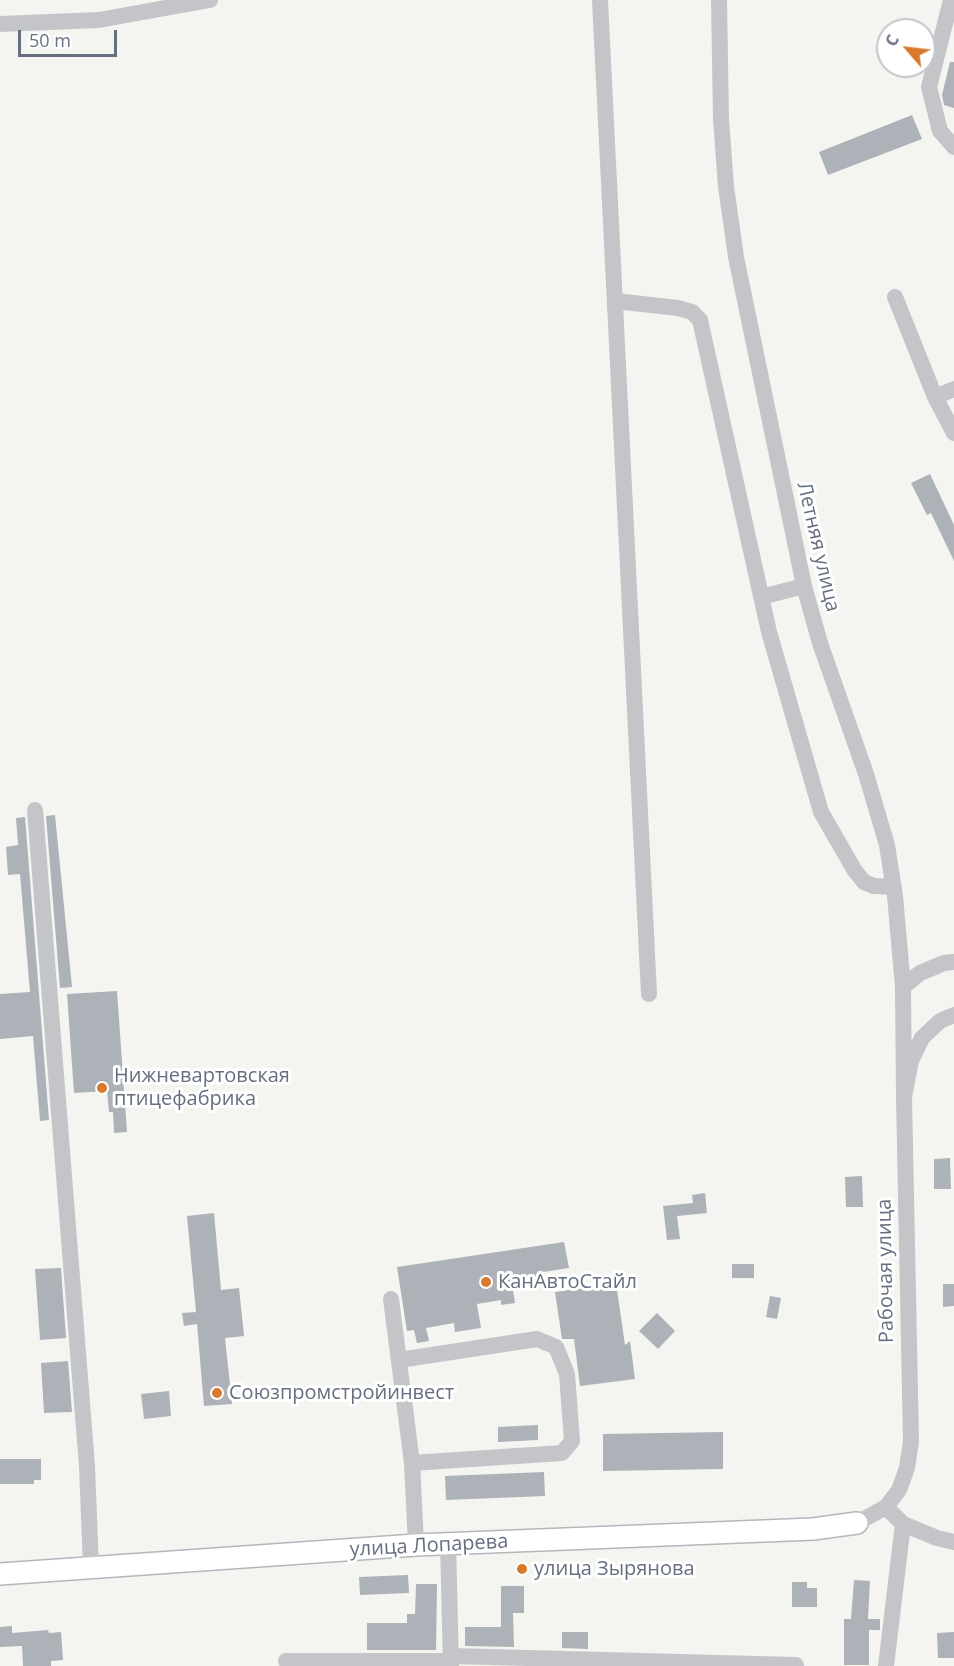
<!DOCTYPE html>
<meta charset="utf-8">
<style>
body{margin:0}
#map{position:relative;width:954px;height:1666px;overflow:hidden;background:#f4f5f1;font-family:"Open Sans",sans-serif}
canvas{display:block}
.north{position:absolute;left:876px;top:18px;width:60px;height:60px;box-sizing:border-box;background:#fff;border:2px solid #c1c5cc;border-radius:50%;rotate:298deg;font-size:16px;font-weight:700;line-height:24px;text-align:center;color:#656f80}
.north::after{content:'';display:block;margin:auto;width:21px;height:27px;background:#d9792d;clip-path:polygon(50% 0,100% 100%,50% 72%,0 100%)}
.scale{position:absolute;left:18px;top:30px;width:99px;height:27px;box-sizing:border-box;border:3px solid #656f80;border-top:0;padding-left:8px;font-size:18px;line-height:21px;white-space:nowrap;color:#656f80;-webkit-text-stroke:4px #fff;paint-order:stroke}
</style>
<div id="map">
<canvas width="954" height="1666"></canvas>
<div class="north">С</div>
<div class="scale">50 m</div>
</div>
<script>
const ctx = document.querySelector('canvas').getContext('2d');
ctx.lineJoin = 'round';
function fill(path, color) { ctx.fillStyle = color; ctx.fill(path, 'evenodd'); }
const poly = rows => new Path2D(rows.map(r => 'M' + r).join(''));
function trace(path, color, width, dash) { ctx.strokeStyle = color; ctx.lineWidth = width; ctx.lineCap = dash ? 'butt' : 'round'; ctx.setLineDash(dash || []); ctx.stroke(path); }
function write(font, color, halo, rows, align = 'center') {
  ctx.font = font + ' "Open Sans",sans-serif'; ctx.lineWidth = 6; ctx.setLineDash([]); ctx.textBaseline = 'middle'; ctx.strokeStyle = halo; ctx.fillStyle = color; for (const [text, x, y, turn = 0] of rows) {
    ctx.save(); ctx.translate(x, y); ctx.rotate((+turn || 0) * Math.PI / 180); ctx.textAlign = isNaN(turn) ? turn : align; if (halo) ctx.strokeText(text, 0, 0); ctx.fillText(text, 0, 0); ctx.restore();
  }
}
const building = poly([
 [950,62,954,62,954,108,944,105,942,95],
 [912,115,922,139,828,175,819,152],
 [930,474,954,525,954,561,931,513,927,515,911,483],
 [55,815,72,987,60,988,46,816],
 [25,817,49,1120,40,1121,33,1036,0,1039,0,994,30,992,20,874,8,875,6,847,18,845,16,818],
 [117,991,127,1132,114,1133,113,1112,109,1112,107,1091,74,1093,67,994],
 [950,1158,951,1189,934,1189,934,1159],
 [862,1176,863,1207,846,1207,845,1177],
 [705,1193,707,1213,677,1216,680,1239,667,1240,663,1206,693,1203,692,1195],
 [214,1213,221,1290,239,1288,244,1336,225,1338,232,1404,204,1406,197,1324,184,1326,182,1313,196,1312,187,1216],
 [564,1242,569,1268,543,1272,545,1285,513,1290,515,1303,501,1305,501,1300,477,1304,481,1328,455,1332,454,1323,426,1328,429,1341,417,1343,414,1330,407,1331,397,1267],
 [732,1264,754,1264,754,1278,732,1278],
 [61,1268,66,1338,40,1340,35,1269],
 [616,1283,625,1345,630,1341,635,1379,580,1386,574,1339,562,1339,555,1292],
 [943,1284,954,1284,954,1306,943,1307],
 [770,1296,781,1298,777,1319,766,1317],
 [657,1313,675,1331,658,1349,639,1331],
 [68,1361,72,1412,44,1413,41,1363],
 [169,1391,171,1416,144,1419,141,1394],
 [538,1425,538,1440,498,1442,498,1427],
 [723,1432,723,1469,603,1471,603,1434],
 [0,1459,41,1459,41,1480,34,1480,34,1484,0,1484],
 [544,1472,545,1496,446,1500,445,1476],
 [408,1575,409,1593,360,1595,359,1577],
 [854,1580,870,1581,868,1619,880,1619,880,1630,869,1630,869,1665,844,1665,844,1619,851,1619],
 [792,1582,807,1582,807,1588,817,1588,817,1607,792,1607],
 [416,1584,437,1584,436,1650,367,1650,367,1623,407,1623,407,1614,415,1614],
 [501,1586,524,1586,524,1613,513,1613,514,1647,465,1646,465,1627,501,1627],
 [12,1626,12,1633,48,1630,49,1633,61,1632,63,1660,51,1661,51,1666,23,1666,22,1646,0,1647,0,1627],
 [562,1632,588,1632,588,1649,562,1648],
 [954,1632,954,1658,938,1658,937,1633]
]);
const minor = poly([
 [600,0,649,994],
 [719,0,721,119,726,187,736,257,804,586,820,643,866,774,887,845,895,896,903,987,904,1097],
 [951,0,929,87,940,131,954,147],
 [0,24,99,20,210,0],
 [895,297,935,397,954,433],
 [615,301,678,308,692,312,700,320,769,632,821,812,855,871,864,882,874,886,894,887],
 [935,397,954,389],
 [761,597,804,586],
 [35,810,87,1466,91,1568],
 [903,987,920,973,944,963,954,962],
 [391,1299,412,1463,416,1545],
 [399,1360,537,1339,556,1347,567,1374,572,1441,562,1453,412,1463],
 [886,1507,903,1524,937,1538,954,1542],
 [857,1523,886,1507,899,1490,907,1468,911,1441,904,1097,911,1061,922,1038,940,1021,954,1015],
 [448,1544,451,1666],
 [451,1656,796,1665],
 [286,1661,451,1661],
 [886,1666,903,1524]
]);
const major = poly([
 [0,1574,416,1545,813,1529,857,1523]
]);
const markers = [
 [102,1088,6,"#d9792d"],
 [486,1282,6,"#d9792d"],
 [217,1393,6,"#d9792d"],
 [522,1569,6,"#d9792d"]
];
const streetNames = [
 ["Летняя улица",818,547,77],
 ["Рабочая улица",886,1271,-91],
 ["улица Лопарева",429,1546,-3]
];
const poiNames = [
 ["Нижневартовская",114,1076],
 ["птицефабрика",114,1099],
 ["КанАвтоСтайл",498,1282],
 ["Союзпромстройинвест",229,1393],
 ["улица Зырянова",534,1569]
];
fill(building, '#adb2b8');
trace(major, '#b3b6ba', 24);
trace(minor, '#c3c5c9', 16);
trace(major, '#fff', 21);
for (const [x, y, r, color] of markers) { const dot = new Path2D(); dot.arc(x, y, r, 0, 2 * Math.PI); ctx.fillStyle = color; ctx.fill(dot); trace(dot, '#fff', 2); }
write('20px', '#656f80', '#fff', streetNames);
write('20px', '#656f80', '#fff', poiNames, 'left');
</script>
